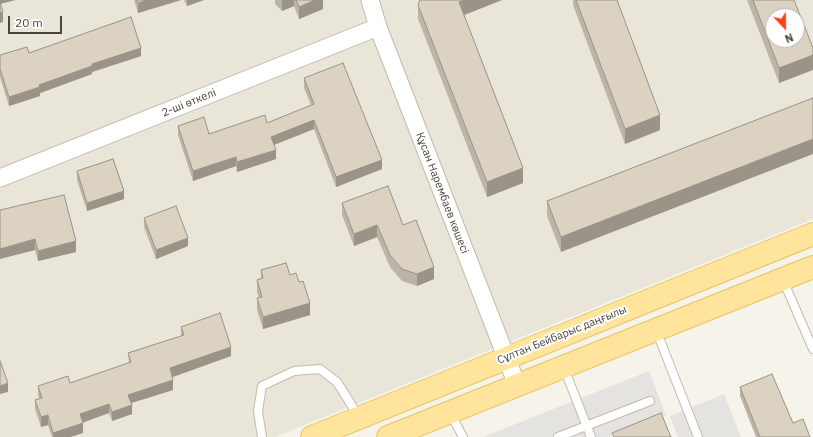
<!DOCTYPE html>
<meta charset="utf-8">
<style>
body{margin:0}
#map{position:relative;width:813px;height:437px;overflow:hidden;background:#f6f3eb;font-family:"IBM Plex Sans",sans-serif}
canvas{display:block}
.north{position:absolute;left:765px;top:8px;width:40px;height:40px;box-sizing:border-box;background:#fff;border:1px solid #b7b4af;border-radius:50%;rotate:158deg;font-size:11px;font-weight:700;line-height:16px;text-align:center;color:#4b4438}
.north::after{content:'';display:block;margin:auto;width:14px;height:18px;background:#ff4119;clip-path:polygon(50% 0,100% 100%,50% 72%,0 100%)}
.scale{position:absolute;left:8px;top:16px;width:54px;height:18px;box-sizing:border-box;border:2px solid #4b4438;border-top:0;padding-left:5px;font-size:12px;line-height:14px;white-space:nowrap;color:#4b4438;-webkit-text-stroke:3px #fff;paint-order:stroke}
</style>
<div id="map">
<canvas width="813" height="437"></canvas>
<div class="north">N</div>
<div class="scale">20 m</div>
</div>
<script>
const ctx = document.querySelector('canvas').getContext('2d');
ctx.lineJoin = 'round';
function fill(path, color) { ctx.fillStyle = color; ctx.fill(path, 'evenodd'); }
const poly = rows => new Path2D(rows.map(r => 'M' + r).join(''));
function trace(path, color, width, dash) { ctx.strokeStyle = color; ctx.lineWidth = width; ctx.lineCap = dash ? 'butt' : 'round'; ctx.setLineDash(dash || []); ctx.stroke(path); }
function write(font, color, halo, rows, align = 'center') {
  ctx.font = font + ' "IBM Plex Sans",sans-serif'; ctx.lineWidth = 4; ctx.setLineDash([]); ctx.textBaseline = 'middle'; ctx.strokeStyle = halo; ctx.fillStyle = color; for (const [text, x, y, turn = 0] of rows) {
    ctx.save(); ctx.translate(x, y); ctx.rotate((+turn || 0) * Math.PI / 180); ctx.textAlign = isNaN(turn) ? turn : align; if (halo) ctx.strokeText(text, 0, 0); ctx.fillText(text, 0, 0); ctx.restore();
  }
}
const residential = poly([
 [0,0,813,0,813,219,275,437,0,437],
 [773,16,797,16,797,40,773,40]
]);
const parking = poly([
 [649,371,666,415,610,437,483,437],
 [724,394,741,437,678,437,670,416]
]);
const service = poly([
 [783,280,813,349],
 [656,330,698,437],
 [564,368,591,437],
 [450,413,463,437],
 [262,437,258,411,262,386,294,371,320,369,337,382,359,417],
 [558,437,650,401]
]);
const minor = poly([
 [370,0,378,27,517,385],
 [0,178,378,27]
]);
const primary = poly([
 [312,437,813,234],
 [388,437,813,267]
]);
const wall = poly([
 [134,0,181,0,138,13],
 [184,0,204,0,187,6],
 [275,0,323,0,323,9,299,19,294,6,282,11,275,4],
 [420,0,502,0,464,15,523,183,487,197,418,19,418,5],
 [573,0,617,0,660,130,625,144,573,5],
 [747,0,794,0,779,83],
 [29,53,141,56,92,72,92,74,40,93,40,96,9,106,0,77,0,55],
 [304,78,382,169,336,187,314,129,274,145,276,159,237,172,236,166,193,181,178,135,178,126,209,134,267,123,311,105,304,88],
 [813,98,561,252,547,216,547,201],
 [77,171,124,199,87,211,77,180],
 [342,203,403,225,434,279,417,286,402,281,390,267,377,237,354,246,342,215],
 [0,210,76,252,38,261,35,250],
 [144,218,188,246,156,259,144,227],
 [261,270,290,275,310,315,263,329,257,310,257,298,259,298,257,292,257,280,261,278],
 [181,327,231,356,172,377,173,390,131,403,132,414,112,421,109,413,83,423,83,433,70,437,52,437,48,425,41,427,35,409,35,400,39,399,38,395,38,386,70,383,129,363,128,353,181,336],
 [740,387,793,423,810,437,756,437,740,396]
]);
const shadedWall = poly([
 [0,0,16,0,0,4],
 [147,0,181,0,138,13,138,3],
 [187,0,204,0,187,6],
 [282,0,294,0,294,6,282,11],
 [315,0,323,0,323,9,299,19,299,7],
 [465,0,502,0,459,17,459,2],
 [3,12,3,22,0,23,0,13],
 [141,48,141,56,92,72,92,74,40,93,40,96,9,106,9,97,39,85,92,64],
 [813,55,813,70,779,83,779,68],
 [660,115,660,130,625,144,625,129],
 [314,120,314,129,271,146,271,137],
 [813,139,813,154,561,252,561,237],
 [276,150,276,159,237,172,237,162],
 [236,157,236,166,193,181,193,171],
 [382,160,382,169,336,187,336,177],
 [523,168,523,183,487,197,487,182],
 [124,191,124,199,87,211,87,203],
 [377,225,377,237,354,246,354,234],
 [188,238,188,246,156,259,156,250],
 [35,239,35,250,0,259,0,249],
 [76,241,76,252,38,261,38,251],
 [434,267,434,279,417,286,417,274],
 [310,303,310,315,263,329,263,317],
 [231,347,231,356,170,378,170,368],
 [173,380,173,390,128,404,128,395],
 [8,383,8,392,0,394,0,386],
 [109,404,109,413,80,423,80,414],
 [132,405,132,414,112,421,112,412],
 [48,415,48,425,41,427,41,417],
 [83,423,83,433,70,437,53,437,53,433]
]);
const building = poly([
 [137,0,147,0,138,3,137,0],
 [296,0,315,0,299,7,296,0],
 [420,0,465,0,459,2,523,168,487,182,418,5,420,0],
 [576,0,617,0,660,115,625,129,576,0],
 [753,0,794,0,813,48,813,55,779,68,753,0],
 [773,16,797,16,797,40,773,40,773,16],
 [0,2,3,12,0,13,0,2],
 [131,17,141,48,92,64,92,66,39,85,40,87,9,97,0,69,0,55,27,47,29,53,131,17],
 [343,63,382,160,336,177,314,120,271,137,276,150,237,162,236,157,193,171,178,126,204,117,209,134,265,115,267,123,314,104,304,78,343,63],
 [813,98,813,139,561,237,547,201,813,98],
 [113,159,124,191,87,203,77,171,113,159],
 [388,186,403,225,416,220,434,267,417,274,402,269,390,255,377,225,354,234,342,203,388,186],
 [64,195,76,241,38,251,35,239,0,249,0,210,64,195],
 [176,206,188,238,156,250,144,218,176,206],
 [286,263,290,275,296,273,299,282,303,281,310,303,263,317,257,298,262,297,257,280,263,278,261,270,286,263],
 [220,313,231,347,170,368,173,380,128,395,132,405,112,412,109,404,80,414,83,423,53,433,48,415,41,417,35,400,42,398,38,386,68,376,70,383,131,362,128,353,184,335,181,327,220,313],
 [0,361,8,383,0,386,0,361],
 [772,374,793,423,803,419,810,437,760,437,740,387,772,374],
 [661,413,671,437,614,437,612,433,661,413]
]);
const streetNames = [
 ["2-ші өткелі",189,103,-22],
 ["Құсан Нарембаев көшесі",442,193,69],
 ["Сұлтан Бейбарыс даңғылы",562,335,-22]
];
fill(residential, '#eae5d9');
fill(parking, '#e5e3df');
trace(service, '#c2bbac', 10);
trace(minor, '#c2bbac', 19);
trace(primary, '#eac564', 24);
trace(service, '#fff', 8);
trace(minor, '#fff', 17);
trace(primary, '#ffe59b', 22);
fill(wall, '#bcb5a7');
fill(shadedWall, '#999388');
fill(building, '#dbd2c2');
trace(building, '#999388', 1);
write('11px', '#4b4438', '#fff', streetNames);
</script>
